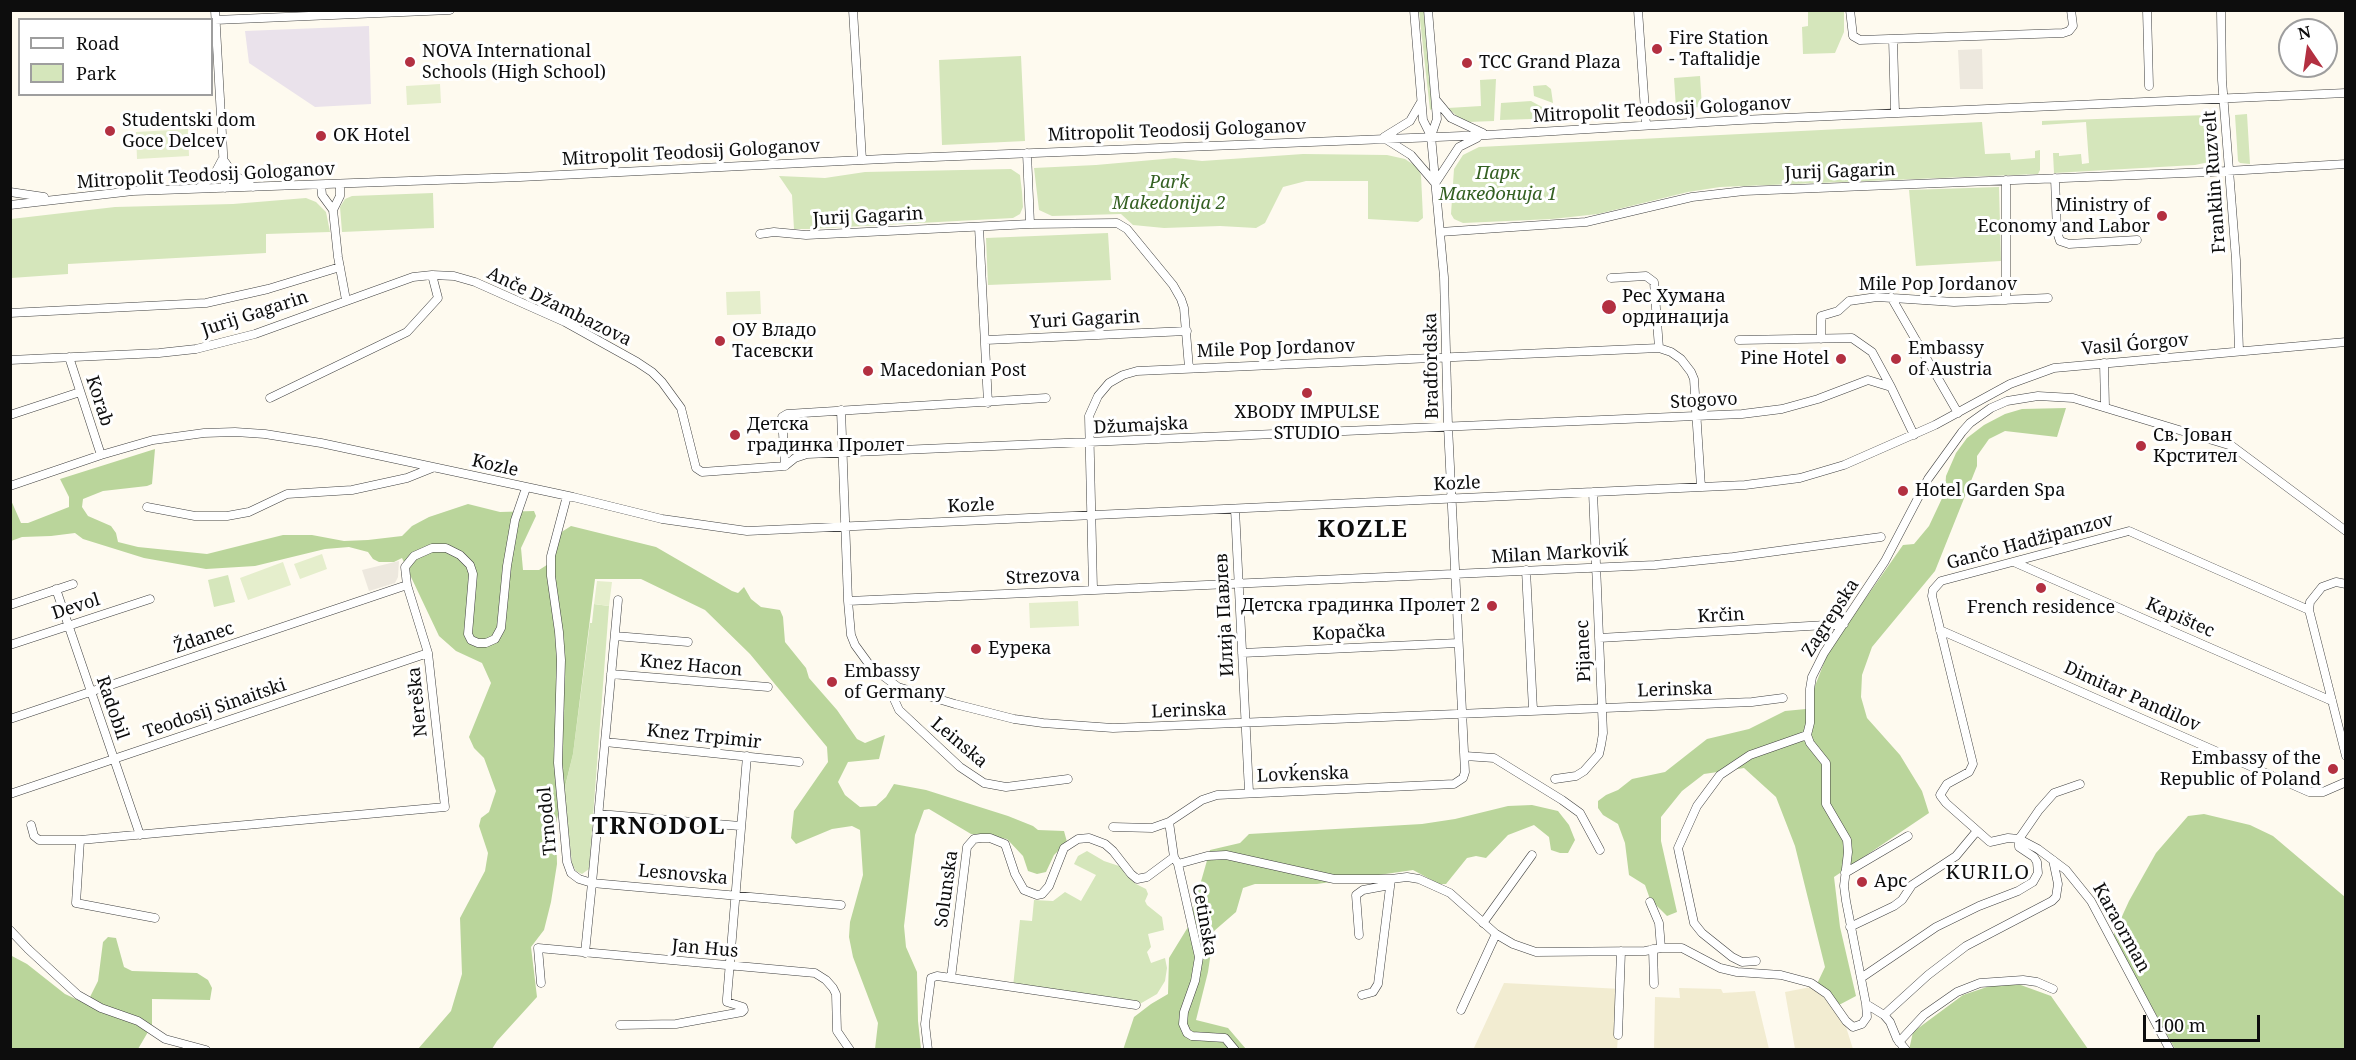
<!DOCTYPE html>
<meta charset="utf-8">
<style>
body{margin:0}
#map{position:relative;width:2356px;height:1060px;overflow:hidden;background:#fefaef;font-family:"Noto Serif",serif}
canvas{display:block}
.frame{position:absolute;inset:0;border:12px solid #0d0d0d;pointer-events:none}
.legend{position:absolute;left:18px;top:18px;width:195px;height:78px;box-sizing:border-box;background:#fff;border:2px solid #9e9e9e;margin:0;padding:8px 10px;list-style:none;font-size:18px;color:#0d0d0d}
.legend li{display:flex;align-items:center;gap:12px;height:30px}
.legend b{width:30px;border:2px solid #9e9e9e}
.north{position:absolute;left:2278px;top:18px;width:60px;height:60px;box-sizing:border-box;background:#fff;border:2px solid #9e9e9e;border-radius:50%;rotate:347deg;font-size:16px;font-weight:700;line-height:24px;text-align:center;color:#0d0d0d}
.north::after{content:'';display:block;margin:auto;width:21px;height:27px;background:#b33041;clip-path:polygon(50% 0,100% 100%,50% 72%,0 100%)}
.scale{position:absolute;left:2143px;top:1015px;width:117px;height:27px;box-sizing:border-box;border:3px solid #0d0d0d;border-top:0;padding-left:8px;font-size:18px;line-height:21px;white-space:nowrap;color:#0d0d0d;-webkit-text-stroke:4px #fff;paint-order:stroke}
</style>
<div id="map">
<canvas width="2356" height="1060"></canvas>
<div class="frame"></div>
<ul class="legend">
<li><b style="height:8px;background:#fff"></b>Road</li>
<li><b style="height:16px;background:#d5e6bb"></b>Park</li>
</ul>
<div class="north">N</div>
<div class="scale">100 m</div>
</div>
<script>
const ctx = document.querySelector('canvas').getContext('2d');
ctx.lineJoin = 'round';
function fill(path, color) { ctx.fillStyle = color; ctx.fill(path, 'evenodd'); }
const poly = rows => new Path2D(rows.map(r => 'M' + r).join(''));
function trace(path, color, width, dash) { ctx.strokeStyle = color; ctx.lineWidth = width; ctx.lineCap = dash ? 'butt' : 'round'; ctx.setLineDash(dash || []); ctx.stroke(path); }
function write(font, color, halo, rows, align = 'center') {
  ctx.font = font + ' "Noto Serif",serif'; ctx.lineWidth = 6; ctx.setLineDash([]); ctx.textBaseline = 'middle'; ctx.strokeStyle = halo; ctx.fillStyle = color; for (const [text, x, y, turn = 0] of rows) {
    ctx.save(); ctx.translate(x, y); ctx.rotate((+turn || 0) * Math.PI / 180); ctx.textAlign = isNaN(turn) ? turn : align; if (halo) ctx.strokeText(text, 0, 0); ctx.fillText(text, 0, 0); ctx.restore();
  }
}
const industrial = poly([
 [369,26,371,104,315,107,249,63,245,31]
]);
const farmland = poly([
 [1504,983,1622,989,1617,1049,1473,1050],
 [1816,986,1839,1005,1853,1049,1795,1049,1785,992],
 [1679,988,1721,989,1723,993,1755,991,1769,1049,1654,1049,1655,997,1680,998]
]);
const green = poly([
 [1419,11,1424,11,1432,109,1430,110],
 [1808,11,1844,11,1844,32,1835,53,1803,54,1802,27,1808,26],
 [1021,56,1025,141,942,145,939,60],
 [1700,76,1702,107,1676,108,1674,78],
 [1496,79,1494,121,1468,122,1458,117,1448,108,1481,106,1480,80],
 [1546,85,1551,89,1553,103,1534,96,1533,86],
 [1531,101,1562,118,1500,120,1501,103],
 [2247,114,2250,164,2240,163,2238,161,2235,115],
 [2207,115,2214,123,2216,151,2214,159,2209,162,2195,165,2054,173,2053,153,2059,153,2059,156,2081,154,2082,164,2089,163,2086,122,2042,125,2042,121],
 [1982,122,1985,154,2010,153,2011,160,2035,158,2035,151,2040,150,2040,170,2038,174,1720,187,1688,192,1598,214,1552,219,1463,223,1454,219,1451,214,1454,169,1463,155,1479,147],
 [1303,154,1387,155,1405,159,1417,167,1421,175,1423,218,1418,222,1368,219,1368,181,1306,181,1283,187,1265,223,1256,228,1220,226,1164,228,1133,225,1121,214,1052,216,1039,210,1034,168,1096,165,1175,158,1202,161],
 [1011,169,1020,175,1022,192,1023,207,1020,214,1013,218,808,229,794,229,792,195,779,176,825,178,865,172],
 [1999,187,2001,261,1916,266,1909,190],
 [433,193,434,228,342,232,340,207,345,199,352,196],
 [306,198,316,202,326,212,330,232,266,234,266,253,68,264,68,274,11,278,11,219,115,207,233,204],
 [1108,233,1111,280,988,285,986,238],
 [228,575,235,602,214,607,208,580],
 [594,604,609,606,589,869,582,874,576,871,572,864,564,791,573,754,590,623,592,623],
 [1087,851,1104,861,1122,867,1125,874,1136,884,1146,889,1148,894,1145,901,1147,905,1162,917,1164,930,1148,934,1151,947,1147,952,1151,963,1165,958,1167,968,1165,981,1157,994,1138,1005,1013,987,1020,920,1032,921,1034,900,1053,901,1065,892,1081,901,1096,875,1074,864,1078,856]
]);
const forest = poly([
 [2066,408,2057,437,2005,431,1989,439,1977,456,1977,466,1935,571,1872,647,1862,675,1861,697,1867,718,1900,755,1922,791,1929,813,1834,877,1840,927,1856,996,1839,1005,1816,986,1825,967,1795,846,1776,797,1744,768,1704,774,1682,791,1661,817,1661,841,1677,912,1667,916,1650,899,1645,885,1629,875,1625,843,1618,824,1603,815,1598,808,1598,801,1606,795,1618,790,1632,779,1665,772,1707,739,1749,729,1785,711,1806,709,1829,650,1844,629,1903,545,1914,544,1929,526,1945,492,1946,476,1956,453,1967,438,1984,425,2005,414,2022,409],
 [155,449,152,484,147,486,103,491,83,499,82,507,88,516,111,526,116,533,118,542,138,547,207,554,283,535,312,535,344,541,368,540,402,536,412,526,429,517,468,504,500,512,534,511,536,516,521,548,523,570,539,570,550,563,560,533,571,526,656,547,732,591,738,593,744,587,751,599,761,607,780,610,783,617,785,642,806,668,809,678,837,710,857,739,865,743,885,735,879,759,848,762,838,782,845,795,860,807,876,806,886,797,894,784,926,790,1008,816,1033,826,1038,830,1064,831,1067,842,1054,855,1046,872,1037,874,1028,871,1023,856,1007,839,971,834,929,809,924,810,915,835,904,926,906,947,917,972,918,1021,921,1049,875,1049,878,1023,853,957,849,937,850,922,863,875,860,830,852,826,832,829,796,844,791,838,794,811,828,762,827,747,750,654,705,610,641,579,595,579,573,754,556,823,557,864,551,902,544,930,531,947,537,997,497,1041,492,1049,418,1049,451,1011,462,974,460,918,485,871,488,853,479,826,481,818,489,812,496,791,484,758,474,748,469,737,491,683,482,663,456,651,439,636,402,558,394,562,379,562,373,559,368,552,349,547,325,549,255,566,206,569,144,558,83,539,75,533,51,536,22,537,11,541,10,498,21,523,28,523,69,507,69,497,60,479],
 [1532,805,1558,811,1569,825,1575,840,1568,853,1560,853,1551,850,1549,837,1534,825,1508,835,1486,858,1476,856,1467,858,1446,884,1439,884,1413,870,1317,884,1255,884,1243,888,1236,912,1214,931,1208,972,1196,1020,1228,1028,1246,1049,1123,1050,1134,1017,1151,1004,1168,994,1169,958,1188,927,1210,850,1240,843,1249,834,1422,824,1455,819,1508,806],
 [2204,814,2250,825,2273,836,2345,897,2345,1049,2175,1049,2113,936,2129,901,2156,853,2188,816],
 [108,937,116,938,124,967,132,971,197,973,208,980,212,988,210,1000,152,999,152,1025,138,1049,11,1049,10,955,27,964,65,994,80,1001,90,997,98,981,103,942],
 [2018,984,2051,996,2088,1049,1909,1050,1913,1032,1963,995,1990,986]
]);
const pitch = poly([
 [440,84,441,103,407,105,406,86],
 [188,129,189,156,137,159,136,132],
 [760,291,761,314,727,315,726,292],
 [322,554,327,569,300,579,294,564],
 [283,562,291,585,248,600,240,578],
 [597,581,612,582,609,606,594,604],
 [1078,601,1079,626,1030,628,1029,603]
]);
const plaza = poly([
 [1982,49,1983,89,1960,89,1958,50],
 [399,561,398,577,395,583,369,591,362,570]
]);
const minor = poly([
 [215,10,225,188],
 [853,10,862,160],
 [1428,10,1437,119,1431,136],
 [1638,10,1646,125],
 [1850,10,1853,36,1860,40,2063,33,2069,31,2073,26,2071,10],
 [2147,10,2149,86],
 [2221,10,2222,80,2236,260,2239,351],
 [215,20,450,10],
 [1893,39,1895,113],
 [1436,100,1451,118,1483,133],
 [1384,137,1410,121,1421,102],
 [1384,138,1411,155,1435,183],
 [1027,153,1030,224],
 [225,162,234,175,253,187],
 [2055,178,2057,232,2060,241,2069,244,2137,240],
 [2006,180,2006,300],
 [1436,182,1459,147,1477,138],
 [340,184,340,196,333,210,338,257,346,300],
 [321,185,322,195,333,210],
 [200,187,214,175,222,160],
 [10,192,44,197],
 [10,205,133,191,520,177,883,159,1487,135,1741,120,2346,93],
 [979,227,988,403],
 [1440,232,1586,222,1692,197,1744,191,2210,172,2346,164],
 [760,234,774,232,806,235,1030,224,1117,223,1127,229,1173,285,1181,299,1184,308,1189,368],
 [1611,278,1646,276,1654,282,1659,348],
 [1891,297,1958,413],
 [10,313,206,303,268,289,340,267],
 [1821,339,1821,316,1838,311,1849,301,1877,297,1954,302,2048,298],
 [986,340,1187,331],
 [1739,340,1852,338,1872,352,1891,387],
 [69,357,101,455],
 [10,360,159,353,196,349,255,334,413,277,432,275,454,276,475,282,565,322,637,362,652,372,662,382,681,408,696,468,702,472,785,466],
 [2104,363,2105,407],
 [270,398,407,332,438,298,432,275],
 [841,410,848,601,851,635,855,645,871,667,898,687,955,704,1014,719,1043,723,1113,728,1752,702,1783,698],
 [10,415,80,392],
 [785,466,795,458,807,454,1742,414,1782,409,1818,399,1868,380,1891,387,1914,435],
 [785,466,782,417,787,414,1046,398],
 [10,486,101,455,153,440,204,433,235,432,265,434,321,443,573,497,662,519,747,531,1745,485,1800,478,1844,465,1935,425,2010,384,2054,368,2346,342],
 [567,496,551,556,551,576,559,632,561,660,558,763,567,862,571,873,579,879,592,883,618,600],
 [147,507,195,516,227,516,249,512,287,494,352,490,407,478,432,468],
 [1235,509,1249,792],
 [2016,563,2332,701],
 [1526,570,1533,710],
 [2346,584,2336,582,2322,587,2310,602,2309,610,2346,756],
 [56,589,140,835],
 [1093,589,1089,416,1098,396,1109,383,1123,375,1137,371,1659,348,1671,352,1681,359,1691,372,1694,379,1701,487],
 [848,601,1655,565,1733,557,1881,537],
 [10,605,73,584],
 [1940,630,2309,792,2323,792,2346,782],
 [615,636,688,642],
 [1599,638,1844,624],
 [10,645,150,599],
 [1242,653,1458,643],
 [611,674,768,687],
 [898,687,894,699,899,710,960,767,984,783,1006,787,1068,779],
 [10,719,407,585],
 [605,742,799,762],
 [1465,756,1494,758,1562,800,1580,813,1600,850],
 [1555,779,1576,776,1584,771,1599,754,1601,745,1603,733,1593,492],
 [10,794,428,653],
 [599,814,740,826],
 [31,825,34,836,39,840,80,840,445,807,428,653,407,585,405,567,414,556,432,548,446,548,460,555,470,565,473,574,468,634,471,640,478,643,486,643,495,639,501,628,507,566,515,520,526,488],
 [1113,827,1152,828,1169,822],
 [80,840,76,903,155,918],
 [1178,864,1207,856,1226,855,1334,879,1391,879,1407,877,1419,879,1450,893,1496,934,1513,944,1536,952,1645,951,1661,948,1659,923,1650,902],
 [1845,873,1908,836],
 [1483,923,1532,855],
 [1850,927,1894,906,1902,900,1912,885,1956,856,1976,832],
 [10,930,28,949,78,995,101,1008,138,1021,165,1039,206,1050],
 [1359,935,1356,895,1363,890,1390,885],
 [1661,948,1682,948,1720,968,1737,972,1781,975,1811,983,1827,994,1846,1021,1853,1027,1862,1024,1867,1017,1866,1004],
 [1653,949,1654,984],
 [585,953,592,883,841,905],
 [1756,961,1742,962,1732,957,1702,933,1694,923,1678,848,1697,806,1720,775,1750,755,1807,735],
 [1861,978,1936,927,1979,906,2018,891,2033,882,2038,873,2037,862,2034,857,2019,847,2019,839,2039,810,2054,793,2080,784],
 [541,983,538,948,815,973,826,980,833,988,836,994,837,1031,850,1050],
 [1362,995,1373,992,1378,984,1391,879],
 [1136,1005,951,978,967,847,974,839,981,838,990,838,1005,844,1015,874,1024,890,1037,895,1042,894,1049,886,1064,848,1078,839,1089,838,1105,844,1113,851,1131,874,1137,879,1147,877,1174,857],
 [1461,1010,1496,934],
 [1884,1015,1928,975,1966,946,2052,901,2056,897,2058,884,2053,860],
 [620,1025,676,1024,742,1012,744,1010,743,1007,727,1002,727,998,747,756],
 [1618,1035,1621,951],
 [1899,1042,1924,1015,1957,992,1980,983,2023,980,2037,982,2053,989],
 [928,1050,925,1024,931,978,937,976,951,978],
 [1235,1050,1225,1038,1192,1036,1187,1033,1183,1024,1184,1012,1195,981,1199,957,1178,864,1174,857,1169,822,1202,800,1217,795,1454,784,1463,778,1465,772,1448,426,1444,277,1431,136,1423,120,1414,10],
 [1906,1050,1897,1039,1890,1022,1884,1015,1866,1004,1846,901,1844,886,1848,852,1847,840,1826,804,1826,763,1810,743,1807,735,1810,723,1810,689,1812,677,1824,653,1885,561,1928,479,1962,432,1970,423,1991,408,2007,401,2038,396,2073,398,2232,446,2346,531],
 [2170,1050,2091,901,2066,870,2038,849,2019,839,2008,838,1990,842,1946,803,1940,795,1947,784,1969,772,1973,764,1932,596,1933,590,1941,581,2129,531,2309,610]
]);
const markers = [
 [1657,49,6,"#b33041"],
 [410,62,6,"#b33041"],
 [1467,63,6,"#b33041"],
 [110,131,6,"#b33041"],
 [321,136,6,"#b33041"],
 [2162,216,6,"#b33041"],
 [1609,307,8,"#b33041"],
 [720,341,6,"#b33041"],
 [1841,359,6,"#b33041"],
 [1896,359,6,"#b33041"],
 [868,371,6,"#b33041"],
 [1307,393,6,"#b33041"],
 [735,435,6,"#b33041"],
 [2141,446,6,"#b33041"],
 [1903,491,6,"#b33041"],
 [2041,588,6,"#b33041"],
 [1492,606,6,"#b33041"],
 [976,649,6,"#b33041"],
 [832,682,6,"#b33041"],
 [2333,769,6,"#b33041"],
 [1862,882,6,"#b33041"]
];
const poiNames = [
 ["Fire Station",1669,39],
 ["- Taftalidje",1669,60],
 ["NOVA International",422,52],
 ["Schools (High School)",422,73],
 ["TCC Grand Plaza",1479,63],
 ["Studentski dom",122,121],
 ["Goce Delcev",122,142],
 ["OK Hotel",333,136],
 ["Ministry of",2150,206,"right"],
 ["Economy and Labor",2150,227,"right"],
 ["Рес Хумана",1622,297],
 ["ординација",1622,318],
 ["ОУ Владо",732,331],
 ["Тасевски",732,352],
 ["Embassy",1908,349],
 ["of Austria",1908,370],
 ["Pine Hotel",1829,359,"right"],
 ["Macedonian Post",880,371],
 ["XBODY IMPULSE",1307,413,"center"],
 ["STUDIO",1307,434,"center"],
 ["Детска",747,425],
 ["градинка Пролет",747,446],
 ["Св. Јован",2153,436],
 ["Крстител",2153,457],
 ["Hotel Garden Spa",1915,491],
 ["Детска градинка Пролет 2",1480,606,"right"],
 ["French residence",2041,608,"center"],
 ["Еурека",988,649],
 ["Embassy",844,672],
 ["of Germany",844,693],
 ["Embassy of the",2321,759,"right"],
 ["Republic of Poland",2321,780,"right"],
 ["Арс",1874,882]
];
const streetNames = [
 ["Mitropolit Teodosij Gologanov",1662,110,-3],
 ["Mitropolit Teodosij Gologanov",1177,131,-2],
 ["Mitropolit Teodosij Gologanov",691,153,-3],
 ["Jurij Gagarin",1840,172,-2],
 ["Mitropolit Teodosij Gologanov",206,176,-3],
 ["Franklin Ruzvelt",2215,182,-94],
 ["Jurij Gagarin",868,217,-3],
 ["Mile Pop Jordanov",1938,285],
 ["Anče Džambazova",559,307,26],
 ["Jurij Gagarin",255,314,-18],
 ["Yuri Gagarin",1085,320,-3],
 ["Vasil Ǵorgov",2135,345,-5],
 ["Mile Pop Jordanov",1276,349,-2],
 ["Bradfordska",1432,366,-91],
 ["Korab",99,401,72],
 ["Stogovo",1704,401,-3],
 ["Džumajska",1141,426,-3],
 ["Kozle",495,466,13],
 ["Kozle",1457,484,-3],
 ["Kozle",971,506,-3],
 ["Gančo Hadžipanzov",2030,542,-15],
 ["Milan Markoviḱ",1560,554,-3],
 ["Strezova",1043,577,-3],
 ["Devol",76,607,-18],
 ["Илија Павлев",1225,615,-93],
 ["Krčin",1721,616,-3],
 ["Zagrepska",1831,618,-57],
 ["Kapištec",2180,618,24],
 ["Kopačka",1349,633,-3],
 ["Ždanec",204,638,-19],
 ["Pijanec",1584,651,-92],
 ["Knez Hacon",691,666,5],
 ["Lerinska",1675,690,-2],
 ["Dimitar Pandilov",2132,697,24],
 ["Nereška",418,702,-96],
 ["Radobil",112,708,71],
 ["Teodosij Sinaitski",215,709,-19],
 ["Lerinska",1189,711,-2],
 ["Knez Trpimir",704,737,6],
 ["Leinska",959,743,40],
 ["Lovḱenska",1303,775,-2],
 ["Trnodol",548,821,-95],
 ["Lesnovska",683,875,5],
 ["Solunska",947,889,-82],
 ["Cetinska",1204,920,80],
 ["Karaorman",2121,928,61],
 ["Jan Hus",705,949,5]
];
const parkNames = [
 ["Парк",1498,174],
 ["Македонија 1",1498,195],
 ["Park",1169,183],
 ["Makedonija 2",1169,204]
];
const neighbourhoodNames = [
 ["KURILO",1988,873]
];
const districtNames = [
 ["KOZLE",1363,530],
 ["TRNODOL",659,827]
];
fill(industrial, '#eae2eb');
fill(farmland, '#f2ecd1');
fill(green, '#d5e6bb');
fill(forest, '#bad59b');
fill(pitch, '#e5eecc');
fill(plaza, '#ede8de');
trace(minor, '#404040', 9);
trace(minor, '#fff', 8);
for (const [x, y, r, color] of markers) { const dot = new Path2D(); dot.arc(x, y, r, 0, 2 * Math.PI); ctx.fillStyle = color; ctx.fill(dot); trace(dot, '#fff', 2); }
write('18px', '#0d0d0d', '#fff', poiNames, 'left');
write('18px', '#0d0d0d', '#fff', streetNames);
write('italic 18px', '#346022', '#fff', parkNames);
ctx.letterSpacing = '1.5px';
write('20px', '#0d0d0d', '#fff', neighbourhoodNames);
ctx.letterSpacing = '0px';
ctx.letterSpacing = '1.5px';
write('bold 24px', '#0d0d0d', '#fff', districtNames);
ctx.letterSpacing = '0px';
</script>
